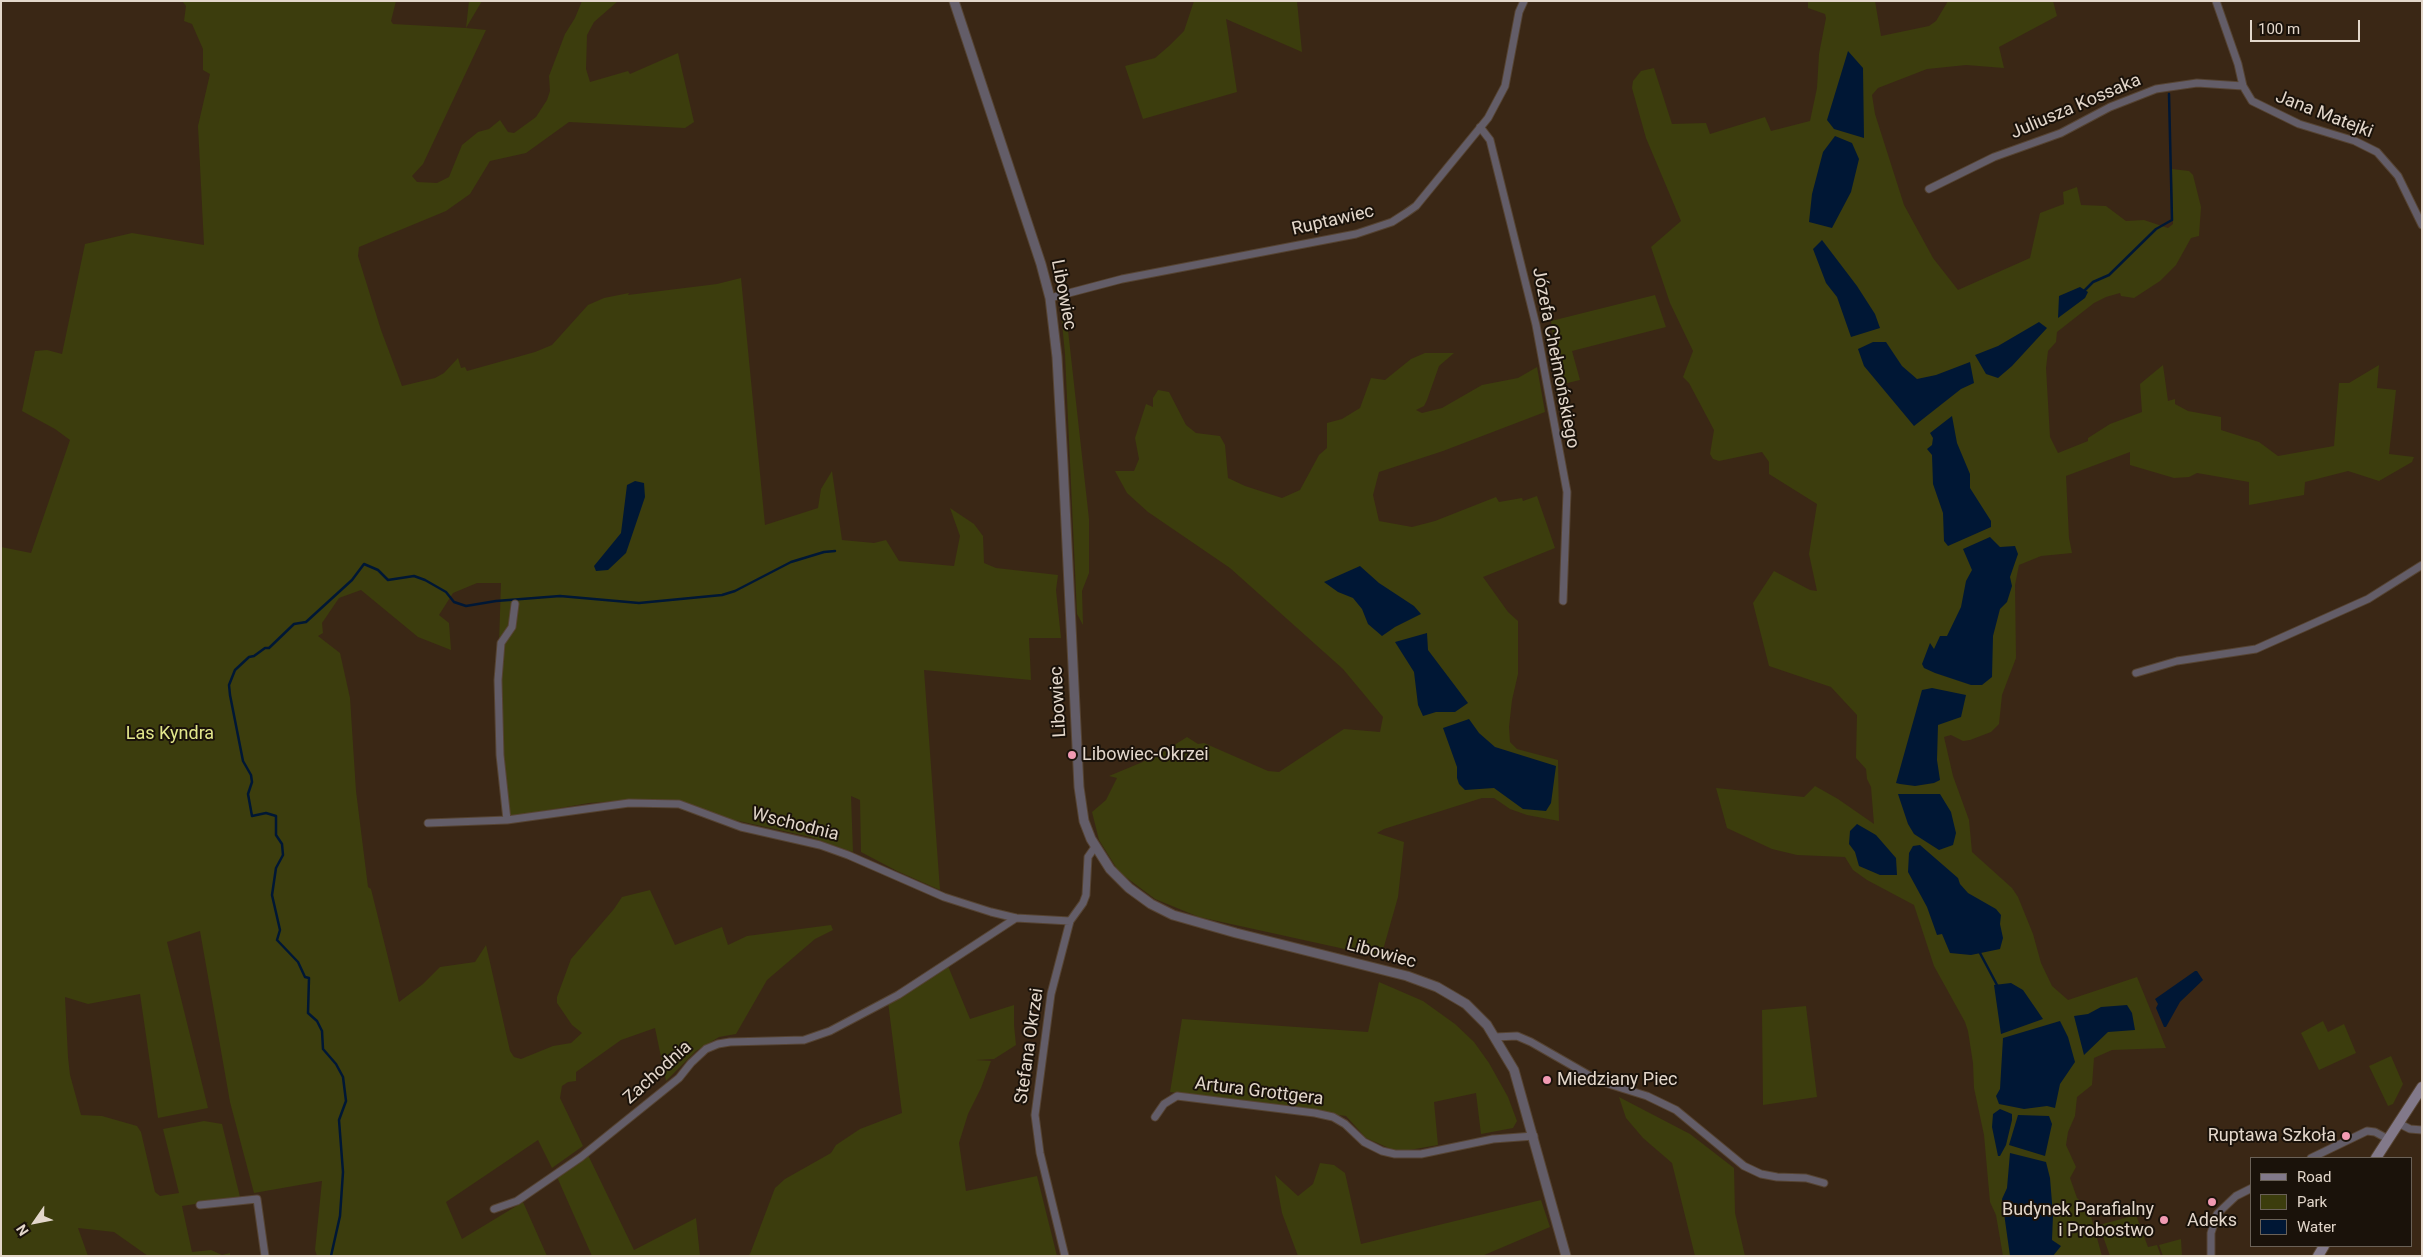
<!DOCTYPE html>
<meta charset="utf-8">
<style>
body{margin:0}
#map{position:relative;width:2423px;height:1257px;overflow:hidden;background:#3a2715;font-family:Roboto,sans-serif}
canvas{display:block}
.frame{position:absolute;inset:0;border:2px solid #e3d7cb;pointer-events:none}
.legend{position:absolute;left:2250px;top:1157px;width:162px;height:90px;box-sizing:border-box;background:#1a120a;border:1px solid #6a6157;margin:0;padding:6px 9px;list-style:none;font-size:15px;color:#e3d7cb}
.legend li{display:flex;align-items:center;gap:10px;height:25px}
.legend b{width:25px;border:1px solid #6a6157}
.north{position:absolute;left:10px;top:1197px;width:50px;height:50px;-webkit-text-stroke:4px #1a120a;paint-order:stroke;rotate:237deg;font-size:14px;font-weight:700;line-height:20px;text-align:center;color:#e3d7cb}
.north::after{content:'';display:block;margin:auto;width:18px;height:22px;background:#e3d7cb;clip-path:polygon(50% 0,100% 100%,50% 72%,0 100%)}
.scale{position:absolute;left:2250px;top:20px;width:110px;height:22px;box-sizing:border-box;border:2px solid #e3d7cb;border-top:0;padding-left:6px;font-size:15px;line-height:18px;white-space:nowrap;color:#e3d7cb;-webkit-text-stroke:4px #1a120a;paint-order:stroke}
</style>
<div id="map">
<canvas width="2423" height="1257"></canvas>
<div class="frame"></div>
<ul class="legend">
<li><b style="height:6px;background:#82798a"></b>Road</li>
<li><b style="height:14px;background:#3c3d0d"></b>Park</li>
<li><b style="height:14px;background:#001735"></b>Water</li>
</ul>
<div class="north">N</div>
<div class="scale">100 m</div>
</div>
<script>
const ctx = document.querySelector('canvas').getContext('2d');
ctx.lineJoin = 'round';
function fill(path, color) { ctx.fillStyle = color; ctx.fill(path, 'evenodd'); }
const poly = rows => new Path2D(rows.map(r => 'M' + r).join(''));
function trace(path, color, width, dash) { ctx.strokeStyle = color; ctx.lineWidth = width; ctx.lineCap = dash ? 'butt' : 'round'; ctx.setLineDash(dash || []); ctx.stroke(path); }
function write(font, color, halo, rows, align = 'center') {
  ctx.font = font + ' Roboto,sans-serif'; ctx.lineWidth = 4; ctx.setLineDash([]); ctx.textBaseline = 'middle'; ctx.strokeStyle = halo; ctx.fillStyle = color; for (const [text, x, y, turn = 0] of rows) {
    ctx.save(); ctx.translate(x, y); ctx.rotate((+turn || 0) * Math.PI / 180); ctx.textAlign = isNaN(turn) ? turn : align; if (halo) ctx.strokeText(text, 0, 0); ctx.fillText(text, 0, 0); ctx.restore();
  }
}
const green = poly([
 [182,1,396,1,391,21,393,24,466,28,469,1,482,1,466,28,486,30,423,164,412,176,417,182,437,183,449,177,462,145,478,132,489,129,500,120,508,132,514,133,536,117,547,100,550,91,549,76,565,34,575,18,582,1,618,1,594,22,587,35,586,69,590,82,628,71,630,74,678,53,694,122,685,128,569,122,526,153,490,161,470,194,446,211,359,247,358,256,381,330,402,386,435,378,444,373,458,358,461,368,465,367,467,371,535,352,552,345,588,305,604,298,629,293,628,295,717,284,741,278,765,525,818,508,821,489,832,471,842,540,874,543,886,540,899,561,954,566,960,536,950,508,974,524,983,536,984,563,996,568,1058,575,1056,590,1061,638,1029,638,1031,680,924,670,940,890,897,871,861,852,860,800,851,796,853,852,810,837,721,817,692,807,633,800,589,803,503,818,499,644,501,583,477,583,453,593,439,615,449,623,451,650,418,637,361,590,339,598,322,623,323,633,318,636,340,653,350,698,356,791,368,887,371,889,399,1002,423,984,440,967,475,962,486,945,510,1051,514,1057,521,1059,553,1046,571,1043,582,1033,572,1025,557,1003,557,997,571,959,614,909,622,897,650,890,675,945,722,927,728,945,747,936,831,925,833,930,815,939,767,980,736,1034,719,1037,696,1051,666,1081,655,1028,621,1040,576,1072,576,1081,568,1082,562,1086,560,1098,583,1146,552,1168,538,1140,446,1202,462,1239,523,1202,547,1256,317,1256,315,1250,322,1181,254,1193,230,1102,200,931,167,942,208,1108,158,1118,140,994,88,1004,65,997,68,1057,70,1075,81,1115,102,1116,137,1126,141,1132,155,1192,160,1196,179,1193,163,1129,204,1121,222,1124,240,1197,182,1206,192,1252,211,1250,222,1255,230,1253,230,1256,148,1256,114,1232,78,1228,88,1256,1,1256,1,547,31,553,70,440,55,429,22,411,35,351,47,350,62,354,85,244,132,233,204,245,198,126,210,74,203,70,203,49,192,24,184,21,186,6],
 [1194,1,1297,1,1302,52,1226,19,1237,92,1143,119,1125,66,1155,58,1169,46,1184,31],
 [1808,1,1875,1,1881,36,1929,26,1936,21,1948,1,2053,1,2057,16,1999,47,2004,68,1966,65,1927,69,1878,88,1872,95,1875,114,1904,205,1933,258,1958,290,2030,258,2040,213,2064,204,2063,192,2077,187,2081,205,2106,206,2126,221,2144,220,2168,228,2173,224,2172,169,2189,171,2193,175,2201,207,2199,236,2191,238,2176,265,2160,281,2134,298,2121,296,2120,293,2106,297,2094,303,2057,332,2056,342,2048,351,2046,368,2050,437,2058,453,2088,441,2088,438,2110,424,2142,412,2140,384,2163,365,2168,401,2175,399,2175,404,2188,411,2221,417,2221,430,2259,442,2278,456,2334,446,2339,383,2349,383,2379,365,2377,388,2396,390,2389,454,2414,457,2412,462,2379,481,2348,471,2305,482,2304,495,2249,505,2249,482,2197,473,2189,477,2174,478,2130,465,2130,452,2066,476,2069,538,2072,553,2041,556,2019,565,2015,585,2016,658,2002,695,1999,724,1991,732,1970,740,1963,741,1951,735,1944,737,1953,776,1969,820,1972,852,2012,888,2018,897,2033,934,2041,963,2052,986,2068,1000,2137,977,2166,1048,2112,1050,2094,1058,2092,1085,2077,1097,2075,1116,2068,1132,2066,1145,2076,1167,2070,1178,2077,1198,2089,1209,2102,1256,2003,1256,1996,1215,1990,1202,1984,1135,1974,1088,1973,1063,1968,1031,1965,1022,1934,966,1914,905,1867,880,1853,870,1845,857,1797,855,1772,849,1727,828,1716,788,1804,797,1815,786,1838,799,1874,824,1871,787,1867,779,1866,769,1856,758,1857,715,1831,687,1769,666,1753,603,1774,571,1810,590,1817,591,1809,554,1817,504,1769,474,1769,462,1762,452,1719,461,1713,459,1710,454,1714,430,1689,383,1683,377,1693,351,1670,303,1651,247,1681,221,1646,138,1632,88,1633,81,1641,71,1654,68,1672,124,1706,123,1710,134,1765,117,1771,131,1810,121,1817,88,1819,54,1826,18,1825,14,1808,8],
 [1655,295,1666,327,1572,351,1580,380,1559,385,1551,321],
 [1066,312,1089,519,1089,573,1082,591,1083,625,1077,614,1065,354,1061,313],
 [1425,353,1454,353,1439,366,1427,400,1424,406,1416,410,1422,413,1442,408,1482,385,1518,378,1537,367,1545,412,1443,451,1379,472,1373,495,1379,521,1412,527,1435,521,1496,497,1499,502,1522,498,1523,501,1537,496,1555,548,1483,577,1508,612,1518,621,1518,674,1512,700,1509,727,1510,742,1517,749,1558,760,1559,821,1527,815,1510,809,1494,798,1482,798,1384,829,1377,833,1404,842,1398,897,1381,957,1199,917,1155,899,1119,872,1099,840,1092,812,1106,800,1117,778,1109,776,1157,756,1187,737,1198,744,1204,743,1268,771,1279,772,1344,729,1380,732,1383,717,1343,669,1230,568,1148,512,1127,493,1115,471,1134,471,1139,459,1135,438,1146,404,1153,407,1153,398,1158,390,1169,392,1186,425,1196,433,1220,436,1225,445,1228,478,1245,486,1282,498,1300,490,1319,455,1327,448,1327,423,1342,419,1360,408,1371,378,1385,380,1411,359],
 [948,966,970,1019,1014,1005,1014,1025,1016,1045,994,1059,976,1060,991,1061,981,1088,968,1114,959,1143,966,1191,1037,1176,1057,1256,747,1256,750,1254,775,1188,785,1179,831,1153,836,1145,860,1129,902,1113,888,1002],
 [1379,982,1423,1001,1455,1024,1474,1042,1489,1063,1508,1097,1517,1121,1513,1128,1481,1134,1476,1093,1434,1102,1438,1145,1398,1152,1366,1138,1346,1116,1170,1092,1182,1019,1368,1032],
 [1806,1006,1817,1097,1763,1105,1762,1010],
 [2323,1021,2328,1032,2344,1024,2356,1053,2319,1070,2301,1033],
 [2391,1056,2403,1084,2393,1104,2388,1106,2369,1066],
 [1619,1097,1690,1134,1734,1168,1735,1213,1745,1256,1695,1256,1672,1163,1643,1138,1626,1118],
 [587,1153,634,1250,696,1218,700,1256,592,1256,557,1177],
 [1320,1163,1334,1165,1345,1173,1361,1244,1541,1200,1550,1227,1482,1256,1298,1256,1282,1213,1275,1175,1298,1196,1313,1184],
 [2136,1215,2148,1247,2157,1245,2161,1256,2110,1256,2099,1225],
 [2181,1239,2182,1256,2163,1256,2159,1245]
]);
const water = poly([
 [1848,51,1863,68,1864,138,1834,129,1827,120],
 [1835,136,1852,143,1859,159,1851,192,1832,228,1809,222,1812,194,1823,152],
 [1822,240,1857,286,1875,314,1880,328,1851,337,1837,297,1826,283,1813,249],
 [2080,287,2088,292,2085,298,2058,318,2059,296],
 [2039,322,2047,328,2012,366,1998,378,1986,374,1975,355,1998,346],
 [1873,342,1886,342,1902,366,1917,379,1936,375,1970,362,1974,383,1961,389,1914,426,1864,366,1858,349],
 [1952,416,1957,443,1970,474,1970,488,1991,521,1991,527,1948,546,1944,541,1943,513,1933,484,1932,455,1927,449,1932,445,1933,438,1930,433],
 [635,481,644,483,645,497,626,553,608,570,596,571,594,566,621,533,627,485],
 [1990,537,2000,547,2015,546,2018,554,2010,577,2012,586,2007,602,2000,609,1993,636,1992,677,1982,685,1971,685,1935,673,1924,668,1922,664,1930,643,1934,649,1940,636,1947,636,1961,607,1966,581,1972,570,1963,549],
 [1360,566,1379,583,1414,606,1421,614,1395,627,1382,636,1368,624,1362,609,1353,598,1338,592,1324,582],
 [1427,633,1428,650,1468,703,1455,712,1436,712,1423,716,1418,705,1414,672,1395,642],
 [1932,688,1966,695,1961,717,1938,725,1937,760,1940,780,1934,783,1915,786,1900,784,1896,783,1922,690],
 [1469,719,1479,733,1495,747,1556,766,1551,803,1546,811,1523,809,1494,788,1465,790,1459,784,1457,778,1457,767,1443,728],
 [1898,794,1940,794,1951,812,1956,833,1953,845,1939,850,1914,834,1908,824],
 [1857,824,1876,835,1896,858,1897,875,1880,875,1859,866,1855,852,1849,844,1850,831],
 [1920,845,1958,878,1960,884,1968,893,1996,909,2001,915,2000,924,2003,938,2000,949,1971,955,1950,953,1942,934,1937,935,1927,907,1908,872,1909,853,1913,846],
 [2195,971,2197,971,2203,980,2180,1002,2166,1027,2164,1027,2156,1008,2158,1004,2155,999],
 [2011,983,2023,990,2043,1019,2001,1034,1994,985],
 [2127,1005,2132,1013,2135,1030,2108,1032,2084,1055,2074,1016,2088,1014,2101,1007],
 [2060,1021,2068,1037,2075,1062,2060,1084,2055,1108,2047,1106,2024,1109,1999,1104,1996,1096,2000,1089,2003,1038],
 [2000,1109,2012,1114,2012,1120,2006,1145,2000,1156,1998,1156,1992,1127,1993,1114],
 [2018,1115,2049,1116,2052,1124,2045,1156,2009,1145],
 [2010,1153,2046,1162,2050,1178,2053,1215,2052,1240,2061,1246,2053,1256,2010,1256,2002,1199,2007,1188]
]);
const stream = poly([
 [2085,290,2093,282,2109,275,2156,229,2172,220,2169,94],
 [1980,953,1997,985],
 [331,1256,340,1216,343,1172,339,1120,346,1101,343,1077,336,1064,323,1049,322,1031,317,1021,308,1013,309,978,305,977,298,962,277,940,280,930,272,895,276,868,283,855,282,844,276,835,276,816,266,813,252,816,248,794,252,782,251,775,243,761,230,695,229,685,235,670,249,657,254,656,265,648,269,648,294,624,306,622,352,580,364,564,378,570,388,580,414,576,425,580,446,592,454,602,466,606,496,601,560,596,639,603,722,595,735,591,791,562,824,552,835,551]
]);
const minor = poly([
 [2216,1,2238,64,2243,86,2252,101,2299,124,2355,141,2377,152,2398,176,2422,225],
 [1480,127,1490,140,1536,325,1567,492,1563,601],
 [1929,189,1994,157,2061,133,2110,107,2156,89,2197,83,2243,86],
 [1050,298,1122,279,1356,234,1392,222,1406,213,1416,206,1488,118,1505,86,1519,12,1524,1],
 [2136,673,2177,661,2256,649,2368,599,2422,565],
 [507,820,500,755,498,680,501,643,512,627,515,604],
 [428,823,507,820,629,803,679,804,741,827,820,845,848,855,944,897,991,912,1016,918,1070,921],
 [1495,1037,1517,1036,1531,1042,1599,1081,1647,1096,1676,1110,1744,1166,1761,1174,1777,1177,1806,1178,1824,1183],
 [1155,1117,1164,1104,1177,1096,1315,1113,1333,1117,1345,1124,1364,1142,1382,1151,1395,1154,1421,1154,1493,1139,1534,1136],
 [2398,1123,2410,1129,2422,1130],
 [2311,1158,2367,1131,2375,1132,2388,1139],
 [200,1205,257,1199,265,1256],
 [494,1209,517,1201,581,1157,679,1078,691,1063,706,1049,718,1044,730,1042,804,1040,830,1031,898,995,1016,918],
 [1065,1256,1040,1153,1035,1115,1051,994,1070,921,1083,903,1086,895,1088,857,1095,847],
 [2211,1256,2211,1233,2217,1214,2236,1196,2252,1188]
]);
const tertiary = poly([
 [954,1,1041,264,1050,298,1057,357,1063,464,1079,787,1084,821,1091,839,1110,869,1129,888,1151,904,1173,915,1236,933,1407,976,1437,987,1466,1004,1487,1025,1514,1070,1566,1256]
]);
const secondary = poly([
 [2376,1158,2422,1087],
 [2318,1256,2324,1246]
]);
const markers = [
 [1072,755,5,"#f19ab3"],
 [1547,1080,5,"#f19ab3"],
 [2346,1136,5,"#f19ab3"],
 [2212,1202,5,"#f19ab3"],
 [2164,1220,5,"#f19ab3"]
];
const streetNames = [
 ["Juliusza Kossaka",2076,107,-23],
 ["Jana Matejki",2324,115,21],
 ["Ruptawiec",1333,221,-13],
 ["Libowiec",1063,295,79],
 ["Józefa Chełmońskiego",1555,358,79],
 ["Libowiec",1059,702,-93],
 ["Wschodnia",795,825,14],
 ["Libowiec",1381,954,15],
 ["Stefana Okrzei",1030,1046,-82],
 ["Zachodnia",658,1073,-42],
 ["Artura Grottgera",1259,1092,7]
];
const parkNames = [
 ["Las Kyndra",170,734]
];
const poiNames = [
 ["Libowiec-Okrzei",1082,755],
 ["Miedziany Piec",1557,1080],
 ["Ruptawa Szkoła",2336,1136,"right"],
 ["Budynek Parafialny",2154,1210,"right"],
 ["i Probostwo",2154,1231,"right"],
 ["Adeks",2212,1221,"center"]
];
fill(green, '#3c3d0d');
fill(water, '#001735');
trace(stream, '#001735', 2.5);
trace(minor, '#554332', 9);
trace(tertiary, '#554332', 11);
trace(secondary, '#554332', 12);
trace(minor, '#635d68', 7);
trace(tertiary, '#635d68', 9);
trace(secondary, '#82798a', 10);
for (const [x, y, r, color] of markers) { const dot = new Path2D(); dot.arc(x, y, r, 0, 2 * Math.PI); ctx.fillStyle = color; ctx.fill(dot); trace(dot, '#1a120a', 2); }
write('18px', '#e3d7cb', '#1a120a', streetNames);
write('18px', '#e2e68b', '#1a120a', parkNames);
write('18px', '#e3d7cb', '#1a120a', poiNames, 'left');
</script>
